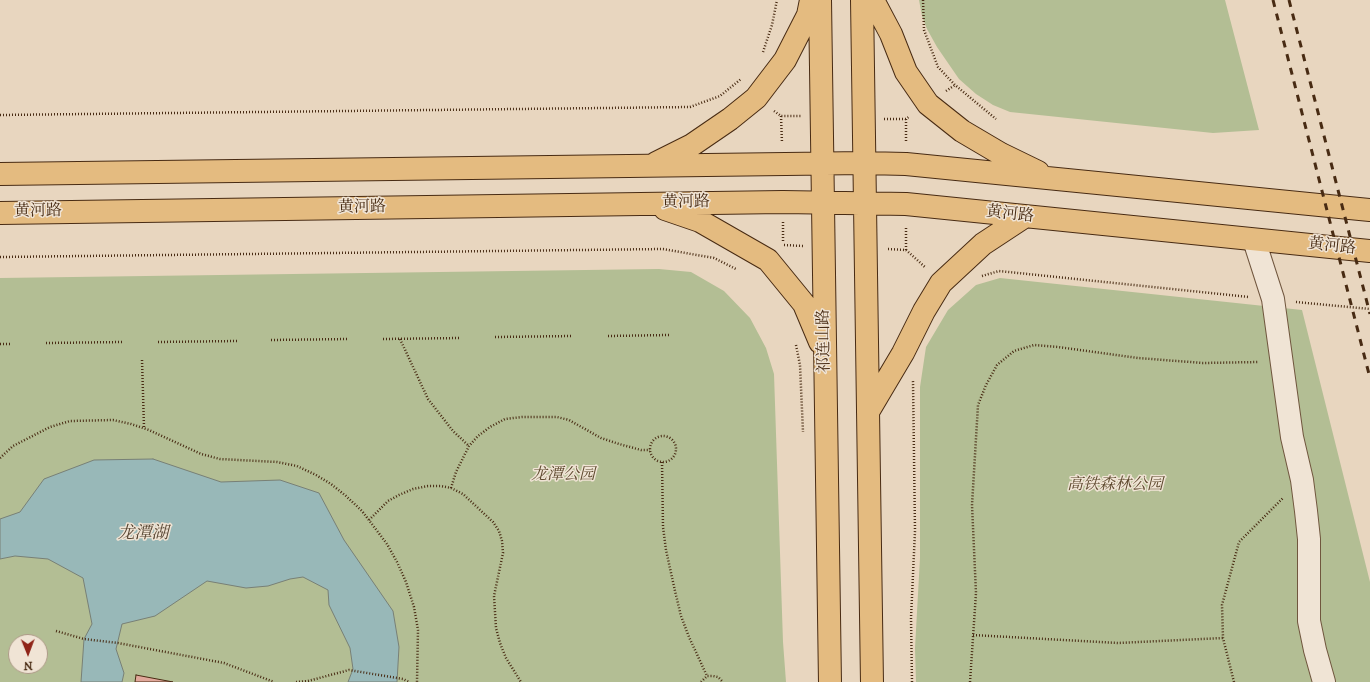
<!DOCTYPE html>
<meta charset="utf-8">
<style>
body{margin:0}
#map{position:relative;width:1370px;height:682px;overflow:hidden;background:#e8d6bf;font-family:"IM FELL DW Pica",serif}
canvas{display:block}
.north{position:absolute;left:8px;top:634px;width:40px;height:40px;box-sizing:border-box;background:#f0e4d5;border:1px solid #ad9a87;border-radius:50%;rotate:179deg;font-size:11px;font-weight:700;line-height:16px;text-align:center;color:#482b13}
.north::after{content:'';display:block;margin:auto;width:14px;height:18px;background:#8f2418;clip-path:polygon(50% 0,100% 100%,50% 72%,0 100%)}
</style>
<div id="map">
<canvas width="1370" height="682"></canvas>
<div class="north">N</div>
</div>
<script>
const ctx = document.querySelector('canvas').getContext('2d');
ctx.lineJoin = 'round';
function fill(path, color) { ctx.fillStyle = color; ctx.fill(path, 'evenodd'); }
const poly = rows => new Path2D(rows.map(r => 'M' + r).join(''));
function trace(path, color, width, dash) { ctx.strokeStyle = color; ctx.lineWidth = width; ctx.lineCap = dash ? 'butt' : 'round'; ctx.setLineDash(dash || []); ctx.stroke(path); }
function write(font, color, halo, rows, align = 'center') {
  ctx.font = font + ' "IM FELL DW Pica","Noto Serif SC",serif'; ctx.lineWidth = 3; ctx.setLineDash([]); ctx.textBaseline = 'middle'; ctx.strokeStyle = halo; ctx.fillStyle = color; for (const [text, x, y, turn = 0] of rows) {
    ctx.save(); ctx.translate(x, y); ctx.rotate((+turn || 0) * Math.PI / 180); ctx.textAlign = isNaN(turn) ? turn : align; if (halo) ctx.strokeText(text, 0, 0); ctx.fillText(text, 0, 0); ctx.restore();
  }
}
const green = poly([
 [919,0,1225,0,1259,130,1213,133,1010,112,993,105,976,94,959,79,937,47,927,29,922,16],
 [659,269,691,272,724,291,750,318,766,348,774,374,783,642,786,682,0,682,0,278],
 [16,642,40,642,40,666,16,666],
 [1000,278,1302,310,1370,582,1370,682,916,682,915,648,920,558,920,387,926,347,948,310,976,285]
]);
const water = poly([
 [153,459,221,482,280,480,319,493,344,540,393,611,399,647,397,682,348,682,353,669,350,648,329,605,328,590,303,577,290,579,268,586,246,588,207,581,155,616,122,624,116,649,124,673,122,682,81,682,84,639,92,624,83,578,48,559,15,556,0,559,0,519,20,512,44,479,94,460,153,459]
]);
const building = poly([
 [136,675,173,682,135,682,136,675]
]);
const path = poly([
 [923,0,924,30,938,67,955,85,996,119],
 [763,52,772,25,777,0],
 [946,91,955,85],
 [774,111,781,116,801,116],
 [0,115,690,107,720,96,741,79],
 [781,116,782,143],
 [884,119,906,119,910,116],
 [906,119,906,143],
 [783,222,783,243],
 [784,245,803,246],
 [888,249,906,250,926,268],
 [906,250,906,226],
 [0,257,663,249,714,258,736,269],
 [982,276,999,271,1249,297],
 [1296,302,1370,309],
 [608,336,669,335],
 [495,337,573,336],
 [383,339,460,338],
 [400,339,428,399,453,431,469,446],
 [271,340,348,339],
 [158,342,237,341],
 [46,343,124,342],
 [0,344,12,344],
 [796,345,800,365,803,432],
 [142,360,144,427],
 '650 449a13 13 0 1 1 26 0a13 13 0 1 1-26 0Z',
 [0,458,13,446,50,427,70,421,113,420,131,424,149,430,201,454,220,459,277,462,297,466,316,475,331,484,346,496,362,511,387,544,397,562,406,582,414,607,418,630,417,682],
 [662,462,663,527,666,550,675,591,681,616,689,637,707,676],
 [451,488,456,472,469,446,478,436,490,427,505,419,522,417,557,417,569,420,601,438,619,444,641,450,650,450],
 [369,520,388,501,399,495,413,489,428,486,441,486,451,488,463,494,493,522,499,531,502,541,503,553,494,596,496,628,500,643,506,658,521,682],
 [56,631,84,639,118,643,224,663,274,682],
 [973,635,1118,643,1223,638],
 [296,682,308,681,349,670,403,679,409,682],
 [701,682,707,676,713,676,718,677,723,682],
 [912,682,911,618,915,531,913,381],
 [970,682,976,593,972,505,978,405,986,385,997,365,1014,351,1034,345,1058,347,1138,358,1203,363,1259,362],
 [1234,682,1223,638,1222,605,1239,542,1283,498]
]);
const minor = poly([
 [1254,240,1273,299,1292,437,1302,480,1306,511,1309,539,1309,621,1315,650,1324,682]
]);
const major = poly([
 [820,0,830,682],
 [862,0,872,682],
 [873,0,891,34,906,72,928,104,962,131,1001,154,1038,172],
 [656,163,692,145,730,119,756,98,785,60,808,15,811,0],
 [0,174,864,163,906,164,1370,210],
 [665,209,700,221,768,260,804,304,820,342],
 [0,213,783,202,906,204,1370,251],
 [868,412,903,353,924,311,941,283,983,244,1024,217]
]);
const rail = poly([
 [1273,0,1370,378],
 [1289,0,1370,314]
]);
const streetNames = [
 ["黄河路",686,203,-1],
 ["黄河路",362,208,-1],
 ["黄河路",38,212,-1],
 ["黄河路",1010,215,6],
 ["黄河路",1332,247,6],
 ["祁连山路",825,341,-91]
];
const parkNames = [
 ["龙潭公园",563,476],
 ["高铁森林公园",1115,486]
];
const waterNames = [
 ["龙潭湖",143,534]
];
fill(green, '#b3be94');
fill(water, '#98b8b8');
trace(water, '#788076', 1);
fill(building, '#e0a79a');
trace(building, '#482b13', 1);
trace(minor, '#70563e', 24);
trace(major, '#482b13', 24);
trace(path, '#482b13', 2.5, [1, 2]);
trace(minor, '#f0e4d5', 22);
trace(major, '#e4bb80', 22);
trace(rail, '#482b13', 3, [7, 7]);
write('16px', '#482b13', '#f0e4d5', streetNames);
write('italic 16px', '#5d482d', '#f0e4d5', parkNames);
write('italic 17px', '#584734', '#f0e4d5', waterNames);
</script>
